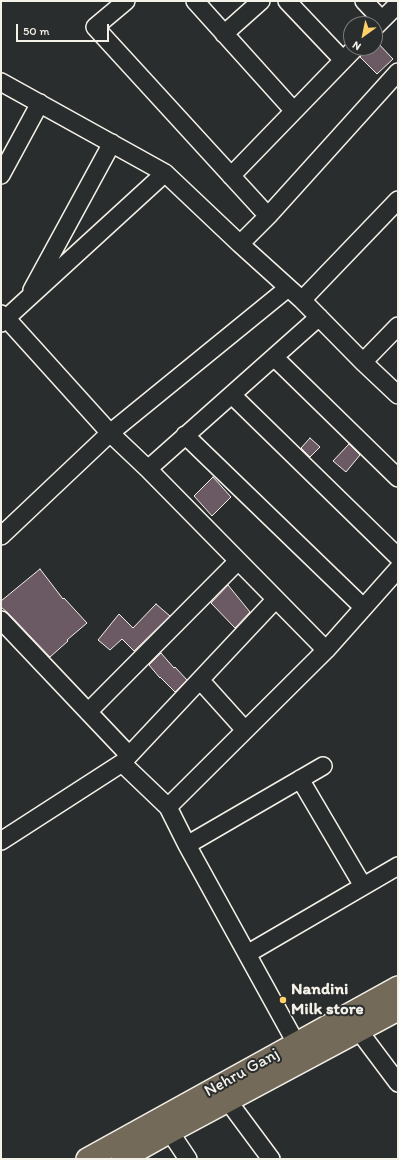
<!DOCTYPE html>
<style>
body{margin:0}
#map{position:relative;width:399px;height:1160px;overflow:hidden;background:#2a2d2e;font-family:Itim,sans-serif}
canvas{display:block}
.frame{position:absolute;inset:0;border:2px solid #f4f1e8;pointer-events:none}
.north{position:absolute;left:343px;top:16px;width:40px;height:40px;box-sizing:border-box;background:#2a2d2e;border:1px solid #7b7b78;border-radius:50%;rotate:213deg;font-size:11px;font-weight:700;line-height:16px;text-align:center;color:#f4f1e8}
.north::after{content:'';display:block;margin:auto;width:14px;height:18px;background:#ffd166;clip-path:polygon(50% 0,100% 100%,50% 72%,0 100%)}
.scale{position:absolute;left:16px;top:24px;width:93px;height:18px;box-sizing:border-box;border:2px solid #f4f1e8;border-top:0;padding-left:5px;font-size:12px;line-height:14px;white-space:nowrap;color:#f4f1e8;-webkit-text-stroke:3px #2a2d2e;paint-order:stroke}
</style>
<div id="map">
<canvas width="399" height="1160"></canvas>
<div class="frame"></div>
<div class="north">N</div>
<div class="scale">50 m</div>
</div>
<script>
const ctx = document.querySelector('canvas').getContext('2d');
ctx.lineJoin = 'round';
function fill(path, color) { ctx.fillStyle = color; ctx.fill(path, 'evenodd'); }
const poly = rows => new Path2D(rows.map(r => 'M' + r).join(''));
function trace(path, color, width, dash) { ctx.strokeStyle = color; ctx.lineWidth = width; ctx.lineCap = dash ? 'butt' : 'round'; ctx.setLineDash(dash || []); ctx.stroke(path); }
function write(font, color, halo, rows, align = 'center') {
  ctx.font = font + ' Itim,sans-serif'; ctx.lineWidth = 4; ctx.setLineDash([]); ctx.textBaseline = 'middle'; ctx.strokeStyle = halo; ctx.fillStyle = color; for (const [text, x, y, turn = 0] of rows) {
    ctx.save(); ctx.translate(x, y); ctx.rotate((+turn || 0) * Math.PI / 180); ctx.textAlign = isNaN(turn) ? turn : align; if (halo) ctx.strokeText(text, 0, 0); ctx.fillText(text, 0, 0); ctx.restore();
  }
}
const building = poly([
 [375,40,393,59,377,74,360,57,365,51,365,48,375,48,375,40],
 [310,438,320,447,310,457,301,448,310,438],
 [349,444,360,455,346,472,333,461,349,444],
 [213,477,231,497,212,516,194,496,213,477],
 [40,569,63,599,64,598,87,623,67,640,68,641,50,657,8,613,1,607,1,601,40,569],
 [228,585,250,612,235,628,211,603,228,585],
 [156,604,170,616,134,651,122,639,110,650,98,640,119,614,133,628,156,604],
 [161,653,174,668,175,667,187,680,175,692,160,677,160,678,149,665,161,653]
]);
const minor = poly([
 [126,1,95,27,268,216],
 [195,1,294,111],
 [287,1,343,60],
 [364,1,382,20],
 [375,27,398,4],
 [224,34,261,1],
 [1,82,165,173,240,244,302,300,363,362,398,395],
 [1,175,40,103],
 [231,176,355,48],
 [240,244,268,216,398,72],
 [32,290,112,143],
 [302,300,398,200],
 [1,314,7,319,110,433,148,469,326,650],
 [1,323,165,173],
 [274,357,398,478],
 [363,362,398,326],
 [232,395,398,557],
 [185,435,363,607],
 [148,469,319,317],
 [1,536,110,433,288,288],
 [1,620,129,755],
 [200,680,245,730],
 [88,712,238,561],
 [122,763,275,600],
 [300,779,363,886],
 [168,807,187,845],
 [1,841,122,763,168,807,326,650,398,569],
 [247,954,398,866],
 [359,1031,398,1083],
 [296,1043,187,845,323,766],
 [228,1101,271,1159],
 [170,1132,188,1159]
]);
const major = poly([
 [87,1159,398,987],
 [122,1159,170,1132,398,1010]
]);
const markers = [
 [283,1000,4,"#ffd166"]
];
const poiNames = [
 ["Nandini",291,990],
 ["Milk store",291,1010]
];
const streetNames = [
 ["Nehru Ganj",242,1073,-29]
];
fill(building, '#6b5a64');
trace(building, '#f4f1e8', 1);
trace(minor, '#f4f1e8', 20);
trace(major, '#f4f1e8', 24);
trace(minor, '#2a2d2e', 17);
trace(major, '#746a5a', 21);
for (const [x, y, r, color] of markers) { const dot = new Path2D(); dot.arc(x, y, r, 0, 2 * Math.PI); ctx.fillStyle = color; ctx.fill(dot); trace(dot, '#2a2d2e', 1.5); }
write('bold 17px', '#f4f1e8', '#2a2d2e', poiNames, 'left');
write('17px', '#f4f1e8', '#2a2d2e', streetNames);
</script>
